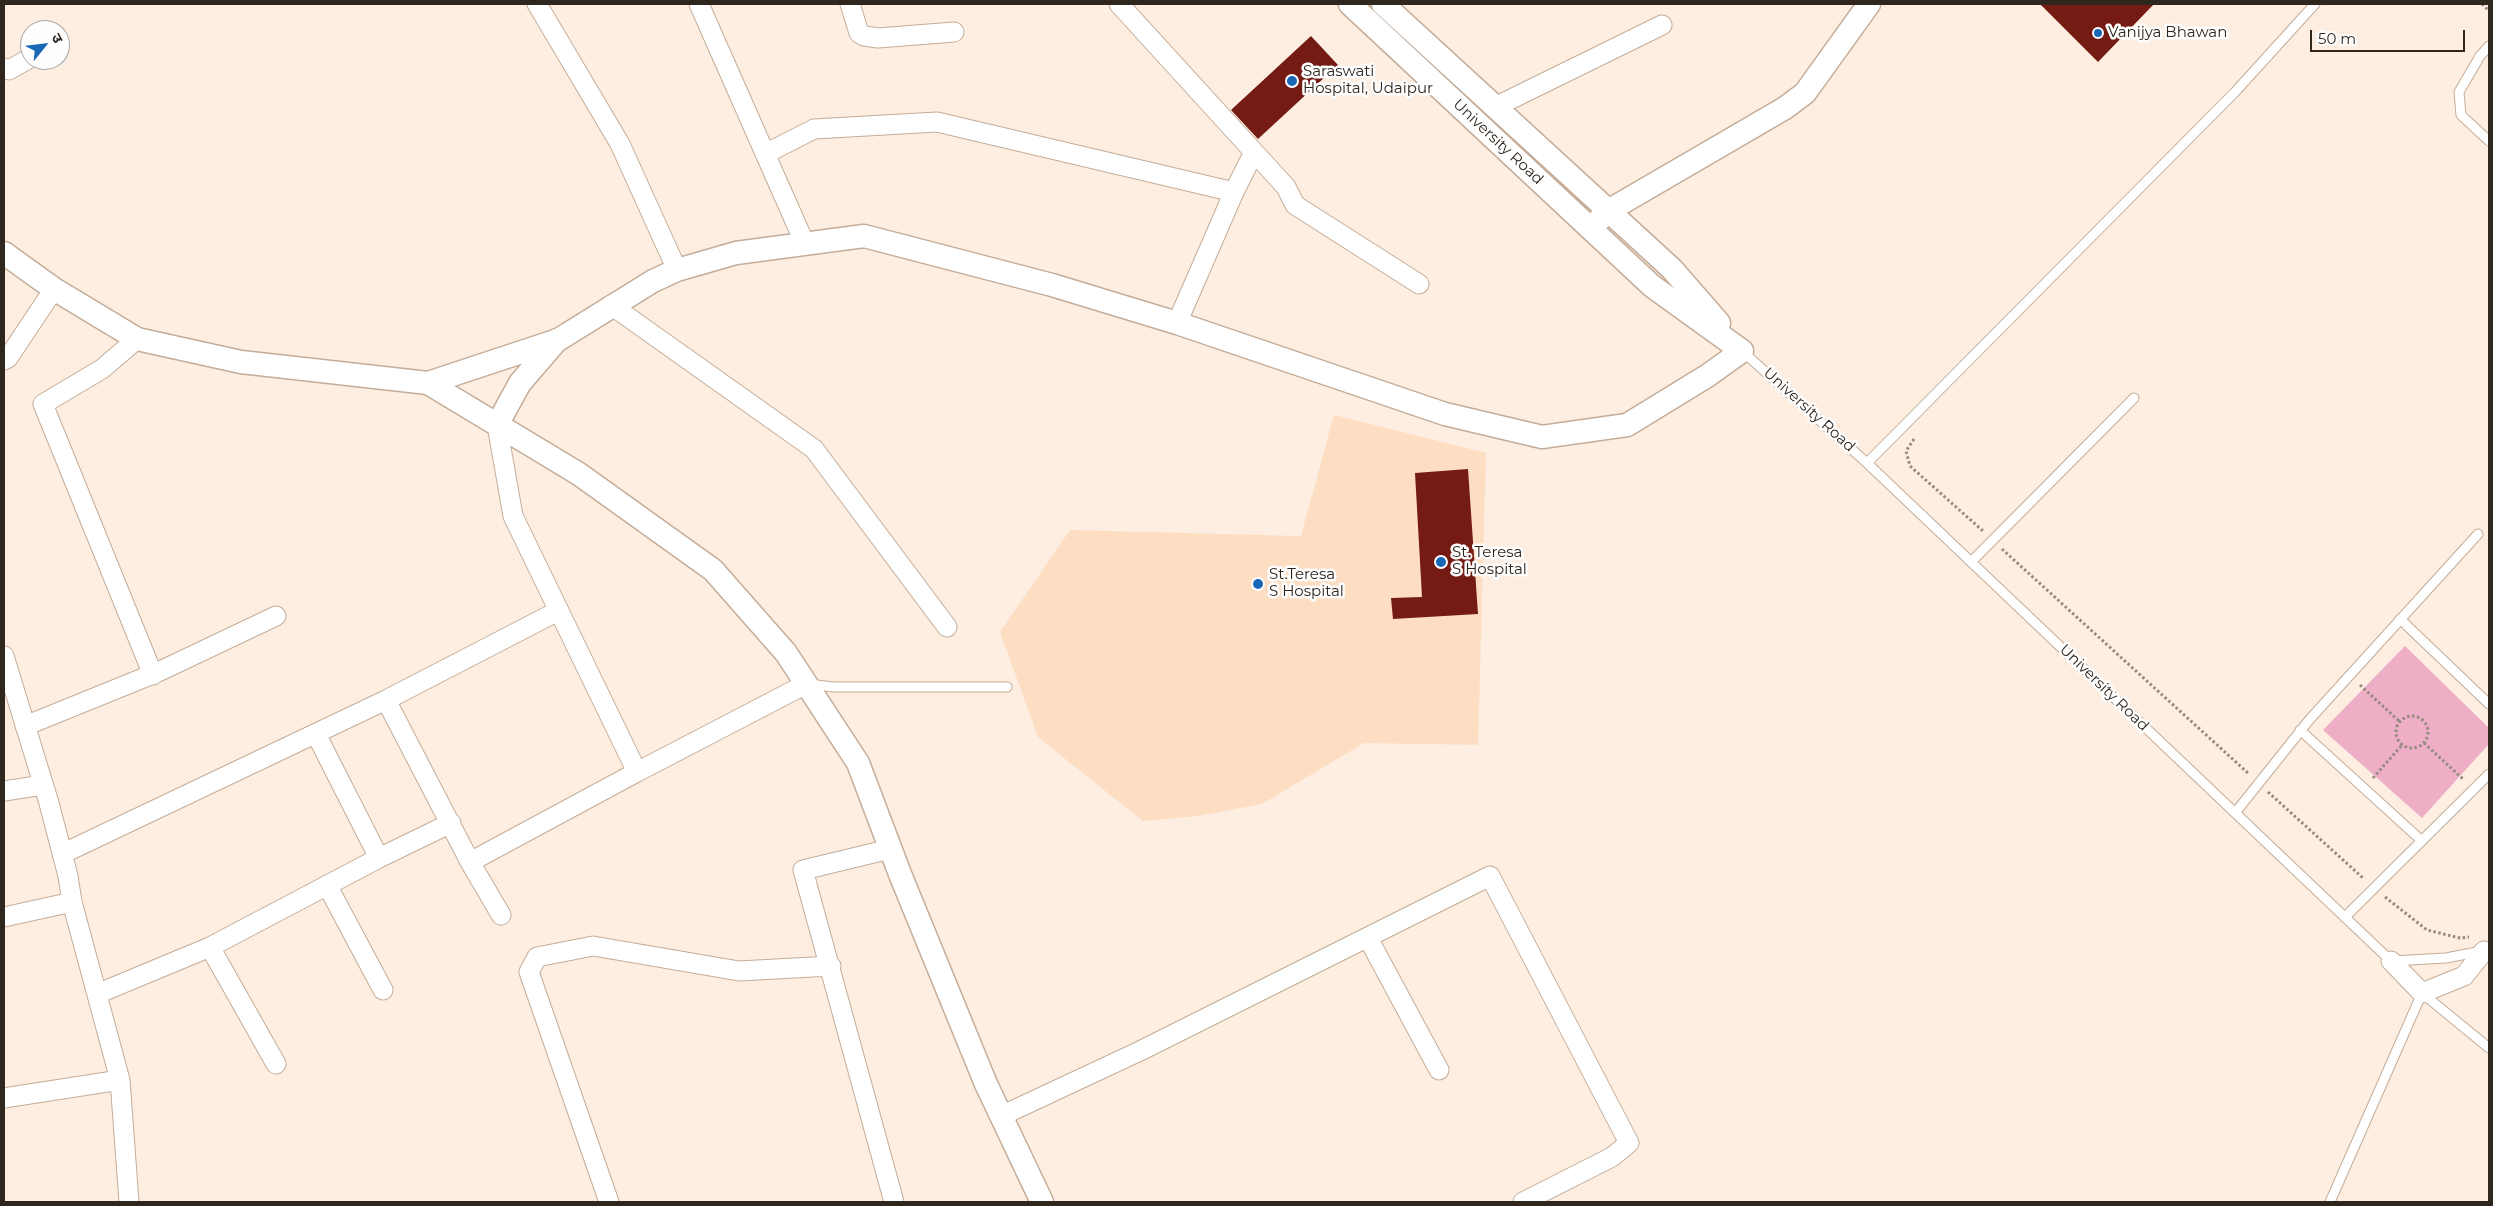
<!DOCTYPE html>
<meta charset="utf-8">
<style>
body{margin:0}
#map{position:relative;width:2493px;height:1206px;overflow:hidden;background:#fdeee1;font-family:Montserrat,"Noto Sans Devanagari",sans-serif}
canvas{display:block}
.frame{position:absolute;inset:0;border:5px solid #2f261e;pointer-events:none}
.north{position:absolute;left:20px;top:20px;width:50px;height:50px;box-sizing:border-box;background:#fefefe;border:1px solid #aba8a4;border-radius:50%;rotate:61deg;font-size:14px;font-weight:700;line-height:20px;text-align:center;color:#2f261e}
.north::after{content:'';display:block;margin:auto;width:18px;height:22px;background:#1868b7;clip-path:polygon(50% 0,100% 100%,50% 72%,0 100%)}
.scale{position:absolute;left:2310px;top:30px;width:155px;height:22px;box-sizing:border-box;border:2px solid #2f261e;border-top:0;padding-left:6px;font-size:15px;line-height:18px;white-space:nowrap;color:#2f261e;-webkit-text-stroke:4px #fefefe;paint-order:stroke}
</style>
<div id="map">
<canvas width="2493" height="1206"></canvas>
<div class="frame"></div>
<div class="north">उ</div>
<div class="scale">50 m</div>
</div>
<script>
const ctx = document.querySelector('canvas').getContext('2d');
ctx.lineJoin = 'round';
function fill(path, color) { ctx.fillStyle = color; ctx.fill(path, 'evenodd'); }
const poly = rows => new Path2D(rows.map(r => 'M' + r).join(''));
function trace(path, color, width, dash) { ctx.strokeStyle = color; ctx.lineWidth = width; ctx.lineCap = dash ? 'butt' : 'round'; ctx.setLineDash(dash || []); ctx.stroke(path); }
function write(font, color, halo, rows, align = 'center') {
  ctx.font = font + ' Montserrat,sans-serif'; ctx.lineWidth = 5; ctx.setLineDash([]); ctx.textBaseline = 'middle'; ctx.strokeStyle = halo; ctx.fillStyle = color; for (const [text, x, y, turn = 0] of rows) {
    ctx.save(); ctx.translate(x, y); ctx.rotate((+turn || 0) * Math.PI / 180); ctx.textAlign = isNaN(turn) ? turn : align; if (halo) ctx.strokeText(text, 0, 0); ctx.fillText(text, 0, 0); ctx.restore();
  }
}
const built = poly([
 [1334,415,1486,453,1478,745,1364,743,1262,804,1198,816,1143,821,1038,737,1000,632,1070,530,1301,536]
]);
const green = poly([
 [2405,646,2489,728,2489,744,2422,818,2323,730]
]);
const building = poly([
 [2040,4,2154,4,2098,62],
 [1311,36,1338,65,1258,139,1231,110],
 [1468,469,1478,614,1393,619,1391,598,1422,597,1415,473]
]);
const path = poly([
 [2482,4,2489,11],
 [1914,439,1906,451,1910,466,1983,531],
 [2002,549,2249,774],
 [2360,685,2400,722],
 '2396 732a16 16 0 1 1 32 0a16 16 0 1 1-32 0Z',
 [2424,743,2464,780],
 [2373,778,2402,745],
 [2268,792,2363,878],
 [2385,897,2427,930,2460,938,2469,937]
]);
const service = poly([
 [2489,46,2480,56,2459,92,2461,115,2489,141],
 [1742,351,1867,463,2391,961,2446,958,2482,951],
 [1867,463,2235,92,2315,4],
 [1971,562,2134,398],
 [2400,619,2489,704],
 [809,684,833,687,1007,687],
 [2300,730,2422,841],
 [2235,813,2310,719,2478,534],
 [2345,917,2489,774],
 [2330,1202,2422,993,2489,1048]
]);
const minor = poly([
 [537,4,620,144,677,270],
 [699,4,805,244],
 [850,4,859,33,864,36,878,38,954,32],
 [1119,4,1254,152,1234,192,1177,323],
 [4,68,9,70,30,58],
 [1495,107,1662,25],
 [1254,152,1286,187,1295,205,1419,284],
 [765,154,814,129,937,122,1234,192],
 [611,305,814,449,947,627],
 [137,339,102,369,43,404,153,675],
 [4,360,8,358,54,289],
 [497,425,513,516,637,772,806,684],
 [4,656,49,803,68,876,72,902,120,1080,129,1202],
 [386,700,470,862,501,915],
 [25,726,158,672,276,616],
 [316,734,379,858],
 [4,791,43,785],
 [890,849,803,870,894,1202],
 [62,854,386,700,558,611],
 [470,862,637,772],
 [327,885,383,990],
 [4,917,72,902],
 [1368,938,1439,1070],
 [210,947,276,1064],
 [2391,961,2422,993,2464,976,2484,951],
 [97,994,210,947,379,858,451,823],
 [4,1098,120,1080],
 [1001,1116,1140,1051,1490,876,1629,1143,1612,1157,1523,1202],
 [609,1202,529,972,537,957,593,946,739,971,831,966]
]);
const tertiary = poly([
 [1350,4,1652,286,1742,351],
 [1383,4,1672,269,1719,323],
 [1598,221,1608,211,1785,108,1805,93,1869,4],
 [4,253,54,289,137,339,241,362,428,383,579,474,713,570,786,653,858,763,900,874,986,1084,1042,1202],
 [428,383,558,340,653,281,677,270,736,253,864,236,1052,285,1177,323,1445,414,1542,437,1627,425,1707,376,1742,351],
 [497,425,520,383,557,340]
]);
const markers = [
 [2098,33,5,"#1868b7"],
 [1292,81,6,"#1868b7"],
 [1441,562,6,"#1868b7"],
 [1258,584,6,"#1868b7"]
];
const poiNames = [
 ["Vanijya Bhawan",2108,33],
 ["Saraswati",1303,72],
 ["Hospital, Udaipur",1303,89],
 ["St. Teresa",1452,553],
 ["S Hospital",1452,570],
 ["St.Teresa",1269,575],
 ["S Hospital",1269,592]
];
const streetNames = [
 ["University Road",1498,142,43],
 ["University Road",1809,410,42],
 ["University Road",2104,688,44]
];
fill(built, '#fddec3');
fill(green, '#eeaec6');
fill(building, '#741b14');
trace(service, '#c4ac98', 11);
trace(minor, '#c4ac98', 21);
trace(tertiary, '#c4ac98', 25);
trace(path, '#968a80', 3, [2.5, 2.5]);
trace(service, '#fff', 9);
trace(minor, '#fff', 19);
trace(tertiary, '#fff', 22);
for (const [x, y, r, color] of markers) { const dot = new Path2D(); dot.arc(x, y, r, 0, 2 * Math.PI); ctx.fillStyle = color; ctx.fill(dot); trace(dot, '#fefefe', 2); }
write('15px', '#2f261e', '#fefefe', poiNames, 'left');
write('15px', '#2f261e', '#fefefe', streetNames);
</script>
